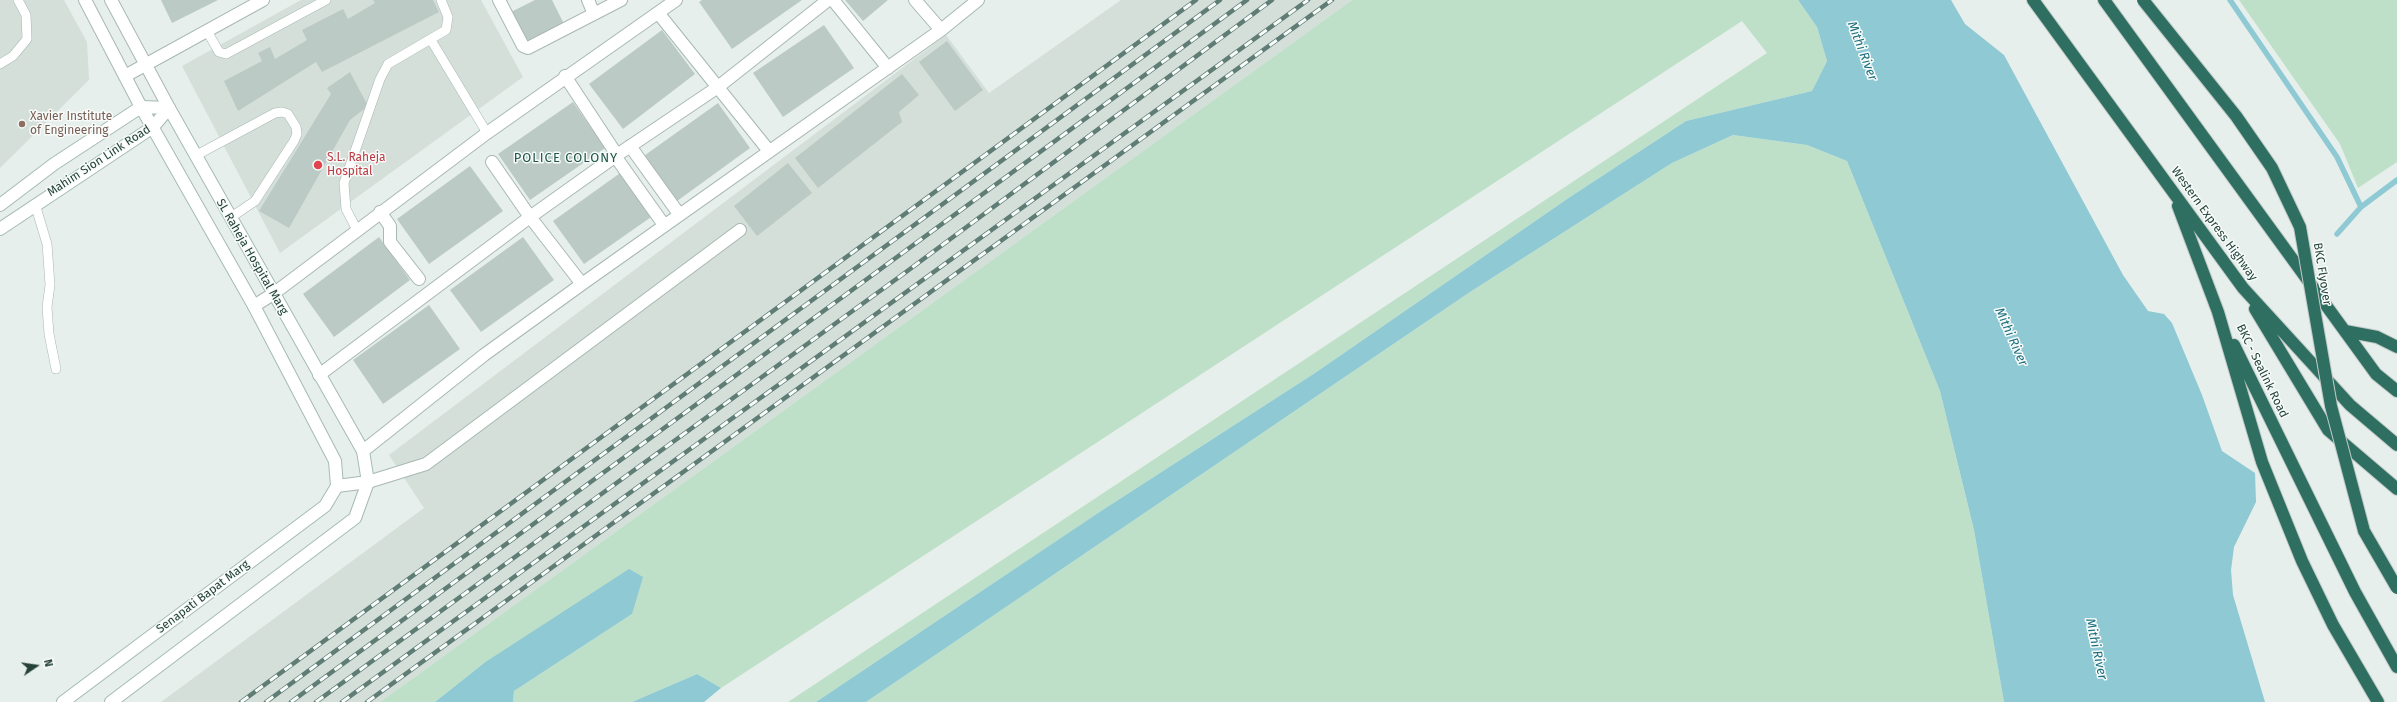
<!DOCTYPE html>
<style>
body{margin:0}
#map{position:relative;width:2397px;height:702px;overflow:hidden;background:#e6efeb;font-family:"Fira Sans",sans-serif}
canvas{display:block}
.north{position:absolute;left:16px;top:646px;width:40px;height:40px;-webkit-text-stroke:3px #f7fbf9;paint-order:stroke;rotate:77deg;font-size:11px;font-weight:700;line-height:16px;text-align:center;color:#24423a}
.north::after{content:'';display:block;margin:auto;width:14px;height:18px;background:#24423a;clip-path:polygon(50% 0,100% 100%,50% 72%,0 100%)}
</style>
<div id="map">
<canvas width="2397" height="702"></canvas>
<div class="north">N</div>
</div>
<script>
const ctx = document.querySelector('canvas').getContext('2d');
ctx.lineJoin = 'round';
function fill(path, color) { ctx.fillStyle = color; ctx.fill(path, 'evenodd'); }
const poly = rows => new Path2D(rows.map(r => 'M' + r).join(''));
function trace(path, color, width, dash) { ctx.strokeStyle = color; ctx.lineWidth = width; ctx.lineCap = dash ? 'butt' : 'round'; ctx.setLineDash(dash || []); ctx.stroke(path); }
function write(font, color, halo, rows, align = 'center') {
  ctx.font = font + ' "Fira Sans",sans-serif'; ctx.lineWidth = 3; ctx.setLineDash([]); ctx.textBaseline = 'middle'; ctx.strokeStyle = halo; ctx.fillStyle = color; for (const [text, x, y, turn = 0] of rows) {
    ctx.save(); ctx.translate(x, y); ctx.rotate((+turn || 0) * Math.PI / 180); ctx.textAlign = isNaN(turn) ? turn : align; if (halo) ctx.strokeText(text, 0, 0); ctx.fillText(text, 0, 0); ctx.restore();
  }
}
const built = poly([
 [0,0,64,0,87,42,89,80,0,168],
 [301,0,481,0,523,77,280,253,182,66],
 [1121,0,1352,0,380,702,161,702,424,508,389,455,946,35,989,93]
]);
const green = poly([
 [1352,0,1798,0,1817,27,1827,61,1812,91,1686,121,1570,197,1315,373,1101,511,816,702,788,702,1767,53,1742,21,721,688,697,674,632,702,513,702,514,691,632,614,484,663,435,702,380,702],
 [2239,0,2397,0,2397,162,2358,188,2340,144],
 [1733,135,1807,145,1847,161,1940,391,1974,530,2004,702,866,702,1470,292,1672,163]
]);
const water = poly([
 [1798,0,1951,0,1965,24,2004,55,2123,275,2148,311,2164,314,2172,323,2202,395,2222,451,2255,473,2256,502,2234,547,2231,570,2233,595,2265,702,2004,702,1974,530,1940,391,1847,161,1807,145,1733,135,1672,163,1470,292,866,702,816,702,1101,511,1315,373,1570,197,1686,121,1812,91,1827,61,1817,27],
 [629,569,643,577,632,614,514,691,513,702,435,702,484,663],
 [697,674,721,688,704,702,632,702]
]);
const stream = poly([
 [2230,0,2337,157,2361,207,2337,234],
 [2361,207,2397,180]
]);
const building = poly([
 [161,0,218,0,172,23],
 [373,0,433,0,439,12,322,72,316,62,238,111,224,81,262,61,258,53,270,47,275,59,307,40,302,30,343,9,348,19,375,3],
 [535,0,552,0,564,24,525,44,509,13],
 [702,0,802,0,732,49,699,2],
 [845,0,888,0,863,21],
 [824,25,854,68,783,117,753,73],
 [662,30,695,74,623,129,589,84],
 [947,41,983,90,955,111,919,62],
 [350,72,368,106,350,120,289,228,259,211,331,94,327,88],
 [902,74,919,95,899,112,902,122,818,188,795,158],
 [573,102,605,148,530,200,498,154],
 [718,103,750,148,673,204,641,158],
 [788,163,812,193,757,236,734,206],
 [470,166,503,211,429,264,397,219],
 [623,171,654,215,584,264,553,221],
 [379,237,410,280,334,337,303,294],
 [523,237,554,280,481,332,450,290],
 [429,305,460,349,383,404,353,360]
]);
const service = poly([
 [207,31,219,52,226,54,326,0],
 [431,40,487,133],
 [0,64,13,56,27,39,26,15,18,0],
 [195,156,275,113,282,112,288,114,296,127,297,134,294,141,255,201,230,218],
 [35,204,47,244,50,285,47,307,49,334,56,369],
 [357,230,346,209,344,183,380,79,388,64,446,30,448,17,441,0]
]);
const minor = poly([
 [499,0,523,46,528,48,621,0],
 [588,0,594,14],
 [833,0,888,68],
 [659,14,769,151],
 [941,30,978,0],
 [125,76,263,0],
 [565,76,617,155],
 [630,146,679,214],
 [615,156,664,225],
 [492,162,530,217,582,284],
 [380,212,390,226,390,242,419,279],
 [254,306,273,294,487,133,676,0],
 [319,375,530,217,617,155,718,87,828,0],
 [363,451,484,355,582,284,941,30,915,0],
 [337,486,368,482,426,464,740,230]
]);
const tertiary = poly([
 [85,0,141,107],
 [111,0,169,108]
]);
const secondary = poly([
 [0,205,54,164,141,107,169,108],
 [0,229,153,127,169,108],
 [63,702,325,506,337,486,335,461,254,306,141,107],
 [111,702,355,518,368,482,363,451,169,108]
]);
const motorway = poly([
 [2033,0,2243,288,2350,405,2397,445],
 [2104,0,2376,374,2397,391],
 [2178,206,2218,312,2262,462,2302,561,2333,625,2378,702],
 [2255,309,2328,430,2397,489],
 [2345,331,2377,337,2397,347],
 [2234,345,2355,592,2397,667]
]);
const rail = poly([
 [241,702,1196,0],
 [266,702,1220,0],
 [291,702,1247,0],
 [316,702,906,272,1272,0],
 [342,702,1308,0],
 [367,702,1332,0]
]);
const motorwayBridge = poly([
 [2143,0,2236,116,2272,168,2300,227,2331,406,2364,531,2397,588]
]);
const markers = [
 [22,124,4,"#8d6e63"],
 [318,165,5,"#e0444e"]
];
const educationNames = [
 ["Xavier Institute",30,117],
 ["of Engineering",30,131]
];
const healthNames = [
 ["S.L. Raheja",327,158],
 ["Hospital",327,172]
];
const streetNames = [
 ["Mahim Sion Link Road",99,161,-33],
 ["Western Express Highway",2214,224,54],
 ["SL Raheja Hospital Marg",252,257,60],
 ["BKC Flyover",2322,274,81],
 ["BKC - Sealink Road",2262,371,64],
 ["Senapati Bapat Marg",203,597,-37]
];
const waterNames = [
 ["Mithi River",1862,51,69],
 ["Mithi River",2011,337,66],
 ["Mithi River",2096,649,78]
];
const neighbourhoodNames = [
 ["POLICE COLONY",566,158]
];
fill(built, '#d4dfda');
fill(green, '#bfe0c8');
fill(water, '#8ec9d4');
trace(stream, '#8ec9d4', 5.5);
fill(building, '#bbcac4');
trace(service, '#a8b8b2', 10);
trace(minor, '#a8b8b2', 14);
trace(tertiary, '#a8b8b2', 14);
trace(secondary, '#a4bbb3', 14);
trace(motorway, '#c2cac8', 14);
trace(service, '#fff', 9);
trace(minor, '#fff', 12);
trace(tertiary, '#fff', 12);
trace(secondary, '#fff', 12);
trace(motorway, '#2f6f62', 12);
trace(rail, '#5f7d75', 4.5);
trace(rail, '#f7fbf9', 3, [9]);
trace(motorwayBridge, '#c2cac8', 14, []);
trace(motorwayBridge, '#2f6f62', 12);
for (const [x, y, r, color] of markers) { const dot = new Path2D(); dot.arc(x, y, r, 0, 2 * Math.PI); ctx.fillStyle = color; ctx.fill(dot); trace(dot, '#f7fbf9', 1.5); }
write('12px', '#785e54', '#f7fbf9', educationNames, 'left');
write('12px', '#be3a42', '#f7fbf9', healthNames, 'left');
write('12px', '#24423a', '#f7fbf9', streetNames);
write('italic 13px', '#1c6f80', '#f7fbf9', waterNames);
ctx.letterSpacing = '1px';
write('13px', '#1f5548', '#f7fbf9', neighbourhoodNames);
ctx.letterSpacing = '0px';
</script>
